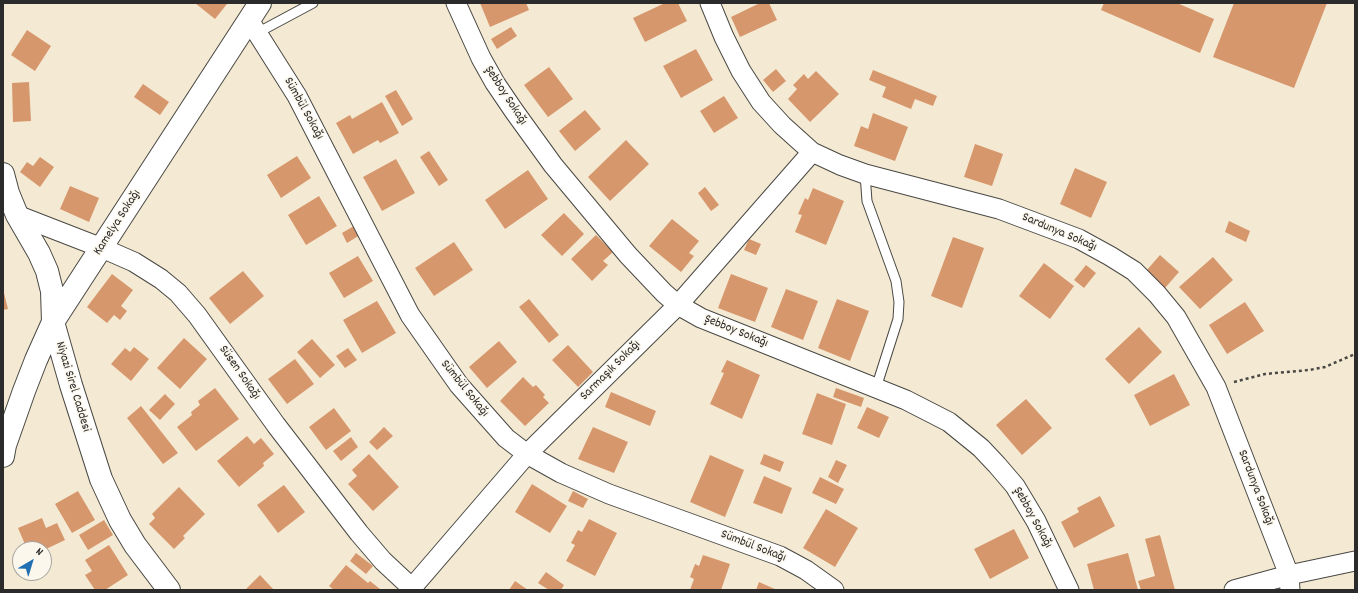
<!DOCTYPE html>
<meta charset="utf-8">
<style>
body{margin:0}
#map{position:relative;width:1358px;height:593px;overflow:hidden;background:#f4ead3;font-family:Dekko,sans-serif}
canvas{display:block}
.frame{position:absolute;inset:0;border:4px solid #2b2b2b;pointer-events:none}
.north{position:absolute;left:12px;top:541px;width:40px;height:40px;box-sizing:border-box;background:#fbf7ec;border:1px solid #a8a59f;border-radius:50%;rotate:38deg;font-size:11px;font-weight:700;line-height:16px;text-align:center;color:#2b2b2b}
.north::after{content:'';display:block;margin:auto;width:14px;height:18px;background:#1f6fb2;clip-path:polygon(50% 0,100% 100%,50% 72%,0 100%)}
</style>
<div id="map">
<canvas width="1358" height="593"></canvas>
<div class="frame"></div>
<div class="north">N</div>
</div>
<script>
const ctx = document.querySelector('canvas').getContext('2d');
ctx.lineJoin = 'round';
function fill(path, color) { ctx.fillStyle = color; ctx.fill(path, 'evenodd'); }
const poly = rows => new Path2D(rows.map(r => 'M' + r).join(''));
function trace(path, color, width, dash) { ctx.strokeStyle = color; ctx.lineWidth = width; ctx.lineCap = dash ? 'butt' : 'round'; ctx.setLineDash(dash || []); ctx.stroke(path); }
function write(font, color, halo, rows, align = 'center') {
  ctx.font = font + ' Dekko,sans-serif'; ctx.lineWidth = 3; ctx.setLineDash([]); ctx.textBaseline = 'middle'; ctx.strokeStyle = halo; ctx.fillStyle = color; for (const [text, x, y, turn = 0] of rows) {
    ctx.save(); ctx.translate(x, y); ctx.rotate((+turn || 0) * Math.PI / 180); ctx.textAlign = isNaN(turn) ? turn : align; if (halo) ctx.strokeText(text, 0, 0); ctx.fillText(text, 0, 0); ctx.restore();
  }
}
const building = poly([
 [195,3,225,3,227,4,215,19],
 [480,3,526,3,529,10,490,27],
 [665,3,678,3,687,21,645,42,633,18],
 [760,3,769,3,777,20,740,37,731,17],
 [1104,3,1177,3,1214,19,1200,53,1101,10],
 [1234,3,1327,3,1294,88,1213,57],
 [511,27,517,36,497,49,491,39],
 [27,30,51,46,35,71,11,55],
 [696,49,713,80,681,98,663,66],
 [549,67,573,99,548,117,524,85],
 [776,69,786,81,773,92,763,80],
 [873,70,937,96,933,106,915,99,911,109,882,97,886,87,869,80],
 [816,71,839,94,810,122,788,99,797,89,793,85,804,74,808,79],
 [29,82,31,121,13,122,12,83],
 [143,84,169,102,160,115,134,97],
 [396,90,413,119,402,126,385,96],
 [724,96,738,118,714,133,700,111],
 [382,102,399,133,380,143,378,140,353,154,336,123,350,115,352,119],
 [585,110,601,129,575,151,559,131],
 [873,113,908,127,895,161,854,146,861,126,868,129],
 [626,140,649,164,610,201,588,177],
 [975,144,1003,154,992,186,964,177],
 [429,151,448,180,439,186,420,157],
 [297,156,311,178,281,198,267,175],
 [40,157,54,167,40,187,20,172,27,162,33,166],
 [396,159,415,193,382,211,363,177],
 [1075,168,1107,182,1091,218,1060,204],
 [528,170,548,199,505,229,485,200],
 [70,186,99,198,89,222,60,209],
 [705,187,719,205,711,211,698,193],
 [813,188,844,201,826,245,795,232,802,215,798,214,805,198,808,200],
 [319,196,337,226,306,245,288,215],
 [564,213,584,234,562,256,541,235],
 [672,219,699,241,689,253,694,256,681,272,649,246],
 [1229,221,1250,231,1246,242,1225,232],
 [354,226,360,235,347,243,342,233],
 [596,235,613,252,603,261,608,265,592,281,571,259],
 [953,237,984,248,962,308,931,296],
 [749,239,761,244,756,255,744,250],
 [454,242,473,270,434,296,415,268],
 [1160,255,1179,272,1165,288,1146,271],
 [358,256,373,281,344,298,329,273],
 [1213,257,1233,280,1200,309,1179,287],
 [1044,263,1074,286,1050,319,1019,296],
 [1086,265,1096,273,1084,288,1074,280],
 [243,271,264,296,230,324,209,298],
 [112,274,133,290,121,306,127,311,120,320,114,315,107,323,87,307],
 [731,274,768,288,755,322,718,308],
 [3,289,8,309,3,310],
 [786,289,818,301,803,340,771,327],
 [529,299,559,335,549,343,519,307],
 [837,299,869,311,850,361,818,348],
 [377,301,396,333,362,353,343,320],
 [1245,302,1264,331,1227,354,1209,325],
 [1139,327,1162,352,1129,384,1105,359],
 [184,338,207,359,180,389,157,368],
 [312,339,335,365,320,378,297,352],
 [499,341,517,362,487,388,469,367],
 [568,345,593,372,578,387,552,360],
 [134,347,149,359,131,381,111,364,125,348,130,352],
 [348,348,357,360,345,368,336,356],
 [295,359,314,384,287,404,268,379],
 [727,360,760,375,742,419,710,404,724,373,721,372],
 [1174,374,1190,405,1150,426,1134,395],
 [523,377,533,387,536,385,545,395,543,397,549,403,525,426,500,401],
 [215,388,239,419,196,451,177,427,192,415,191,412,200,405,198,401],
 [836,388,864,398,861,407,833,397],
 [611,392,656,411,650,426,605,407],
 [817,393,846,404,832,445,802,434],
 [165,394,175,404,160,420,149,410],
 [1026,399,1052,428,1022,455,996,425],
 [141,406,178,453,163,464,127,418],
 [867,407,889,417,879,438,857,428],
 [334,408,351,431,326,450,309,427],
 [384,427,393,436,377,450,369,442],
 [593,427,628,442,614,473,578,459],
 [247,436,254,444,261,438,274,454,263,463,264,466,239,487,217,461],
 [351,437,358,447,341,461,333,451],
 [369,454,399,487,373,511,348,484,357,476,352,470],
 [764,454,784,462,780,472,760,464],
 [710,455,744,470,725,517,690,502],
 [836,460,847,465,838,483,828,477],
 [764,476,792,488,782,514,753,503],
 [820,477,844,489,836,504,812,493],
 [532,484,567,506,550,533,515,512],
 [284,485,305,512,278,533,257,505],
 [179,487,205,514,183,536,185,538,174,549,149,524,155,518,152,514],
 [78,491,95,520,72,533,55,504],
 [573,491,588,499,583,508,568,501],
 [1100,496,1115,526,1074,548,1061,522,1079,512,1077,508],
 [826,509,858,528,835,567,803,548],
 [42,518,46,528,57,523,65,540,44,550,27,549,18,528],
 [589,519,617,533,595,576,566,561,575,545,571,543,578,530,582,532],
 [104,520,113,535,88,550,79,535],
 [1014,529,1029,558,990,579,974,549],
 [1160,535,1175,590,1141,590,1138,581,1155,576,1145,539],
 [109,545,128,575,105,590,95,590,85,575,92,571,85,560],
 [356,553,373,566,366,574,350,561],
 [1128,553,1138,590,1094,590,1087,564],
 [703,555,730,564,721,590,690,590,694,579,690,577,695,564,699,566],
 [346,565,368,583,370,581,380,589,379,590,334,590,329,586],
 [546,572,564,585,561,590,549,590,538,583],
 [260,575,274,590,245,590],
 [515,581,528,590,509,590],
 [759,582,777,590,756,590]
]);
const path = poly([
 [1234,382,1265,374,1309,370,1325,367,1355,354]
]);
const service = poly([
 [257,33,313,3],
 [865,174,867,201,896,281,899,302,898,319,876,388]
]);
const minor = poly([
 [456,3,481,58,495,83,514,111,553,165,628,255,664,293,678,305,701,318,906,400,949,422,981,448,997,465,1015,486,1036,521,1069,590],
 [710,3,724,37,741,71,761,102,782,125,812,152,840,165,865,174,999,209,1079,239,1110,256,1134,271,1157,294,1176,317,1216,387,1289,575,1290,590],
 [249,20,297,96,410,315,459,385,506,438,527,454,561,473,609,494,780,556,806,570,834,590],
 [17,215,102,248,134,262,161,279,178,293,197,315,276,425,359,533,383,561,414,590],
 [410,590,527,454,678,305,812,152],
 [1234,590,1289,575,1355,561]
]);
const tertiary = poly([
 [3,174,8,193,17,215,39,253,47,271,52,291,53,322,71,385,101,479,120,520,135,545,169,590],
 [3,456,5,445,24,391,36,360,53,322,260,3]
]);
const streetNames = [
 ["Şebboy Sokağı",505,96,57],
 ["Sümbül Sokağı",303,109,61],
 ["Kamelya Sokağı",118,223,-57],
 ["Sardunya Sokağı",1059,233,23],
 ["Şebboy Sokağı",736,332,22],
 ["Sarmaşık Sokağı",611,371,-45],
 ["Süsen Sokağı",239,373,55],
 ["Niyazi Sirel Caddesi",72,387,73],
 ["Sümbül Sokağı",464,389,51],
 ["Sardunya Sokağı",1255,488,69],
 ["Şebboy Sokağı",1032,518,61],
 ["Sümbül Sokağı",753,547,21]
];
fill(building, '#d7976d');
trace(service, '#494844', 11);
trace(minor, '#494844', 21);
trace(tertiary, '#494844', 24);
trace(path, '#494844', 2.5, [3, 3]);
trace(service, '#fff', 9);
trace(minor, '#fff', 19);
trace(tertiary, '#fff', 22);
write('13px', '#2b2b2b', '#fbf7ec', streetNames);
</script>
